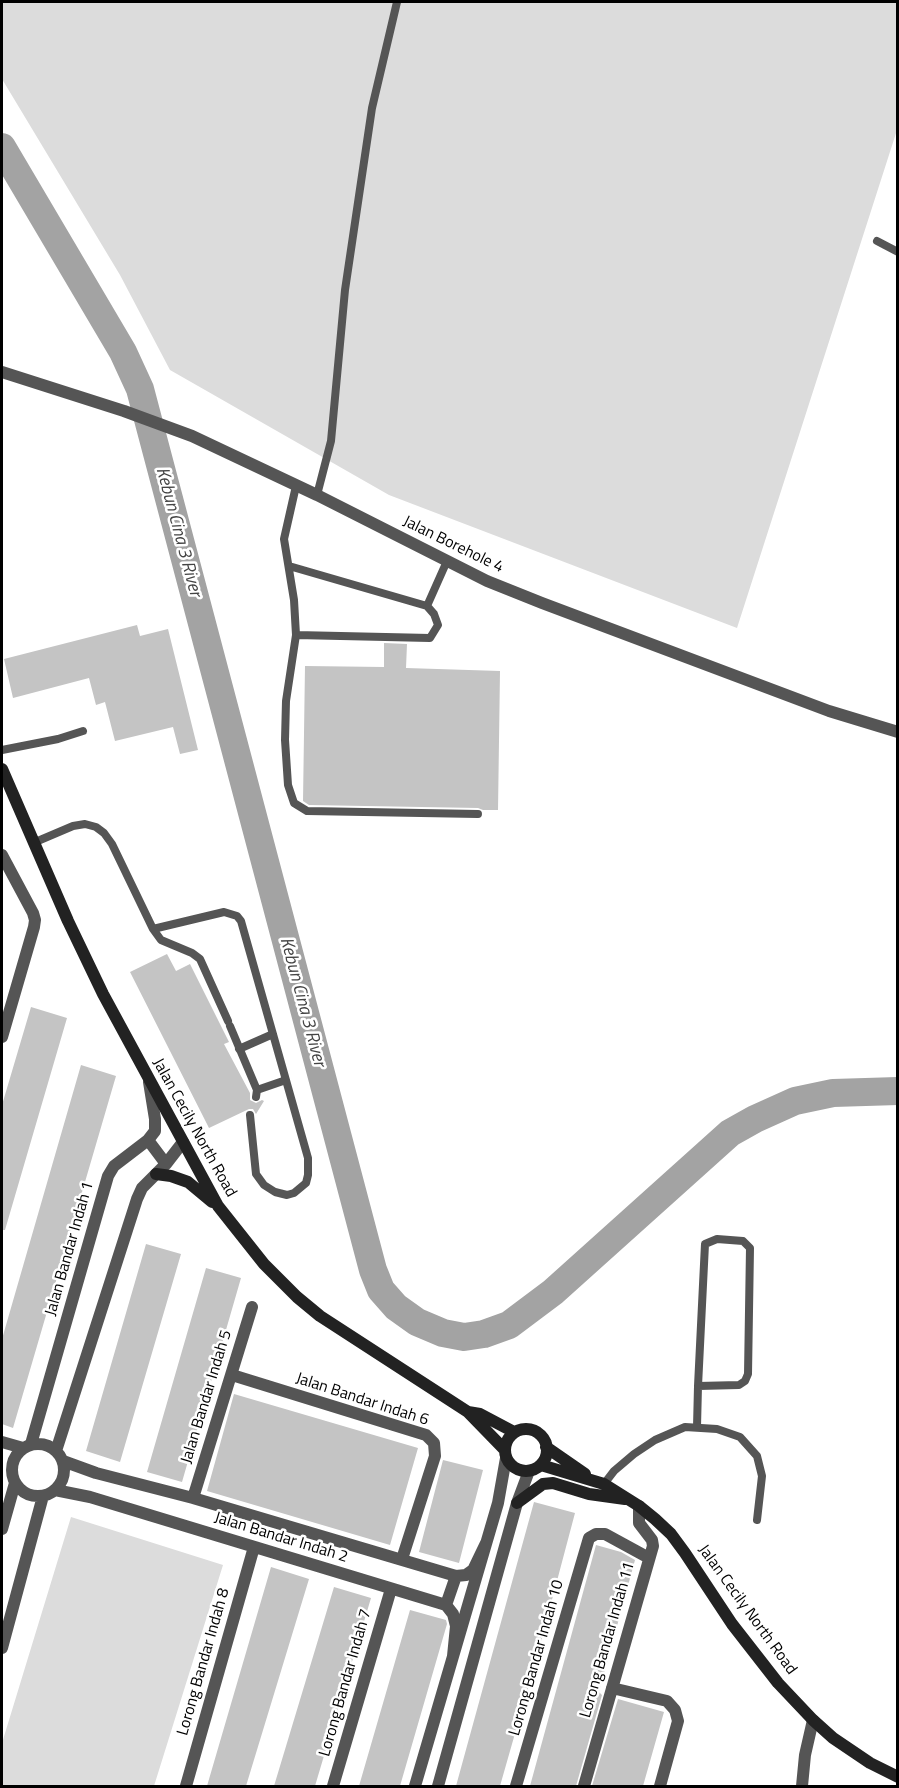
<!DOCTYPE html>
<style>
body{margin:0}
#map{position:relative;width:899px;height:1788px;overflow:hidden;background:#fff;font-family:"Titillium Web",sans-serif}
canvas{display:block}
.frame{position:absolute;inset:0;border:3px solid #000;pointer-events:none}
</style>
<div id="map">
<canvas width="899" height="1788"></canvas>
<div class="frame"></div>
</div>
<script>
const ctx = document.querySelector('canvas').getContext('2d');
ctx.lineJoin = 'round';
function fill(path, color) { ctx.fillStyle = color; ctx.fill(path, 'evenodd'); }
const poly = rows => new Path2D(rows.map(r => 'M' + r).join(''));
function trace(path, color, width, dash) { ctx.strokeStyle = color; ctx.lineWidth = width; ctx.lineCap = dash ? 'butt' : 'round'; ctx.setLineDash(dash || []); ctx.stroke(path); }
function write(font, color, halo, rows, align = 'center') {
  ctx.font = font + ' "Titillium Web",sans-serif'; ctx.lineWidth = 5; ctx.setLineDash([]); ctx.textBaseline = 'middle'; ctx.strokeStyle = halo; ctx.fillStyle = color; for (const [text, x, y, turn = 0] of rows) {
    ctx.save(); ctx.translate(x, y); ctx.rotate((+turn || 0) * Math.PI / 180); ctx.textAlign = isNaN(turn) ? turn : align; if (halo) ctx.strokeText(text, 0, 0); ctx.fillText(text, 0, 0); ctx.restore();
  }
}
const green = poly([
 [2,2,897,2,897,130,737,628,389,495,170,370,120,275,2,79],
 [71,1517,223,1565,154,1786,2,1786,2,1743]
]);
const river = poly([
 [2,147,123,352,140,389,373,1270,381,1290,396,1307,417,1322,443,1333,464,1337,484,1334,509,1325,553,1292,730,1133,755,1119,795,1101,833,1093,898,1091]
]);
const building = poly([
 [137,625,140,636,168,629,198,750,180,754,173,727,115,741,105,702,96,705,89,678,13,698,4,659],
 [384,643,407,644,406,668,500,671,498,810,483,810,478,808,309,805,303,801,305,666,384,667],
 [167,954,176,971,190,964,229,1042,224,1044,250,1093,250,1100,256,1103,262,1100,264,1101,256,1114,253,1109,249,1109,209,1128,130,972],
 [31,1007,67,1018,5,1230,2,1230,2,1105],
 [81,1065,116,1076,13,1428,2,1424,2,1339],
 [146,1244,181,1254,120,1462,86,1451],
 [206,1268,241,1278,182,1482,147,1472],
 [234,1394,418,1448,390,1545,207,1491],
 [443,1460,483,1470,459,1563,419,1552],
 [534,1502,575,1513,536,1660,500,1786,456,1786],
 [596,1545,621,1552,635,1560,599,1692,602,1695,576,1786,530,1786],
 [271,1567,309,1579,246,1786,207,1786],
 [334,1587,371,1598,315,1786,274,1786],
 [410,1610,446,1620,447,1624,400,1786,359,1786],
 [618,1699,664,1712,643,1786,592,1786]
]);
const lane = poly([
 [877,241,898,252],
 [296,486,284,539,294,600,296,635,286,701,285,740,288,785,294,803,307,811,478,814],
 [317,495,331,441,345,290,372,108,397,2],
 [289,566,427,606],
 [296,635,430,638,438,625,434,614,427,606,447,561],
 [2,750,58,739,83,731],
 [33,843,73,826,85,824,96,827,104,833,112,844,153,929],
 [228,1021,200,959,192,953,161,940,153,929,224,912,237,916,241,921,308,1158,308,1175,306,1183,294,1193,287,1195,275,1192,264,1185,256,1174,250,1115],
 [230,1026,257,1090,256,1097],
 [239,1049,273,1034],
 [257,1090,286,1080],
 [697,1427,698,1386,705,1244,717,1239,743,1241,750,1248,748,1374,745,1381,739,1385,698,1386],
 [604,1484,614,1471,634,1454,655,1440,685,1427,717,1429,740,1437,757,1456,762,1476,757,1520]
]);
const street = poly([
 [2,372,124,411,192,436,317,495,487,581,542,603,829,711,898,732],
 [2,855,33,913,35,920,34,927,2,1037],
 [148,1140,166,1164],
 [232,1375,426,1435,434,1443,435,1456,402,1559],
 [2,1442,23,1448],
 '12 1470a26 26 0 1 1 52 0a26 26 0 1 1-52 0Z',
 [31,1444,108,1176,114,1166,148,1140,155,1131,155,1119,149,1082],
 [56,1451,137,1199,142,1188,166,1164,183,1142],
 [63,1461,96,1473,193,1498,456,1576,466,1575,473,1570,486,1543],
 [55,1490,90,1497,446,1605,453,1614,456,1626,453,1656],
 [193,1498,252,1307],
 [2,1529,15,1483],
 [446,1605,456,1576],
 [2,1648,43,1496],
 [612,1688,667,1701,675,1710,678,1721,660,1786],
 [186,1786,254,1547],
 [333,1786,391,1589],
 [415,1786,498,1503,506,1458],
 [438,1786,517,1503,529,1471],
 [516,1786,589,1538,596,1534,605,1534,649,1558],
 [584,1786,653,1546,652,1540,639,1523,639,1506],
 [802,1786,805,1755,813,1720]
]);
const secondary = poly([
 [2,769,68,921,103,994,218,1206,264,1264,297,1297,320,1316,468,1412,504,1449],
 [156,1174,171,1176,188,1182,212,1202],
 [468,1412,480,1414,514,1432],
 '505 1450a21 21 0 1 1 42 0a21 21 0 1 1-42 0Z',
 [546,1447,585,1474],
 [541,1465,604,1484,639,1506,655,1519,671,1534,685,1553,732,1624,778,1683,813,1720,833,1738,870,1763,898,1777],
 [517,1503,543,1484,553,1483,589,1494,625,1499]
]);
const streetNames = [
 ["Jalan Borehole 4",453,545,26],
 ["Jalan Cecily North Road",194,1128,61],
 ["Jalan Bandar Indah 1",70,1249,-74],
 ["Jalan Bandar Indah 5",207,1397,-73],
 ["Jalan Bandar Indah 6",362,1400,18],
 ["Jalan Bandar Indah 2",281,1538,17],
 ["Jalan Cecily North Road",747,1610,54],
 ["Lorong Bandar Indah 11",608,1640,-74],
 ["Lorong Bandar Indah 10",537,1658,-74],
 ["Lorong Bandar Indah 8",204,1662,-74],
 ["Lorong Bandar Indah 7",346,1683,-74]
];
const waterNames = [
 ["Kebun Cina 3 River",178,532,75],
 ["Kebun Cina 3 River",302,1002,75]
];
fill(green, '#dcdcdc');
trace(river, '#a3a3a3', 28);
fill(building, '#c4c4c4');
trace(lane, '#555', 8);
trace(street, '#555', 12);
trace(secondary, '#222', 12);
write('16px', '#000', '#fff', streetNames);
write('italic 18px', '#444', '#fff', waterNames);
</script>
